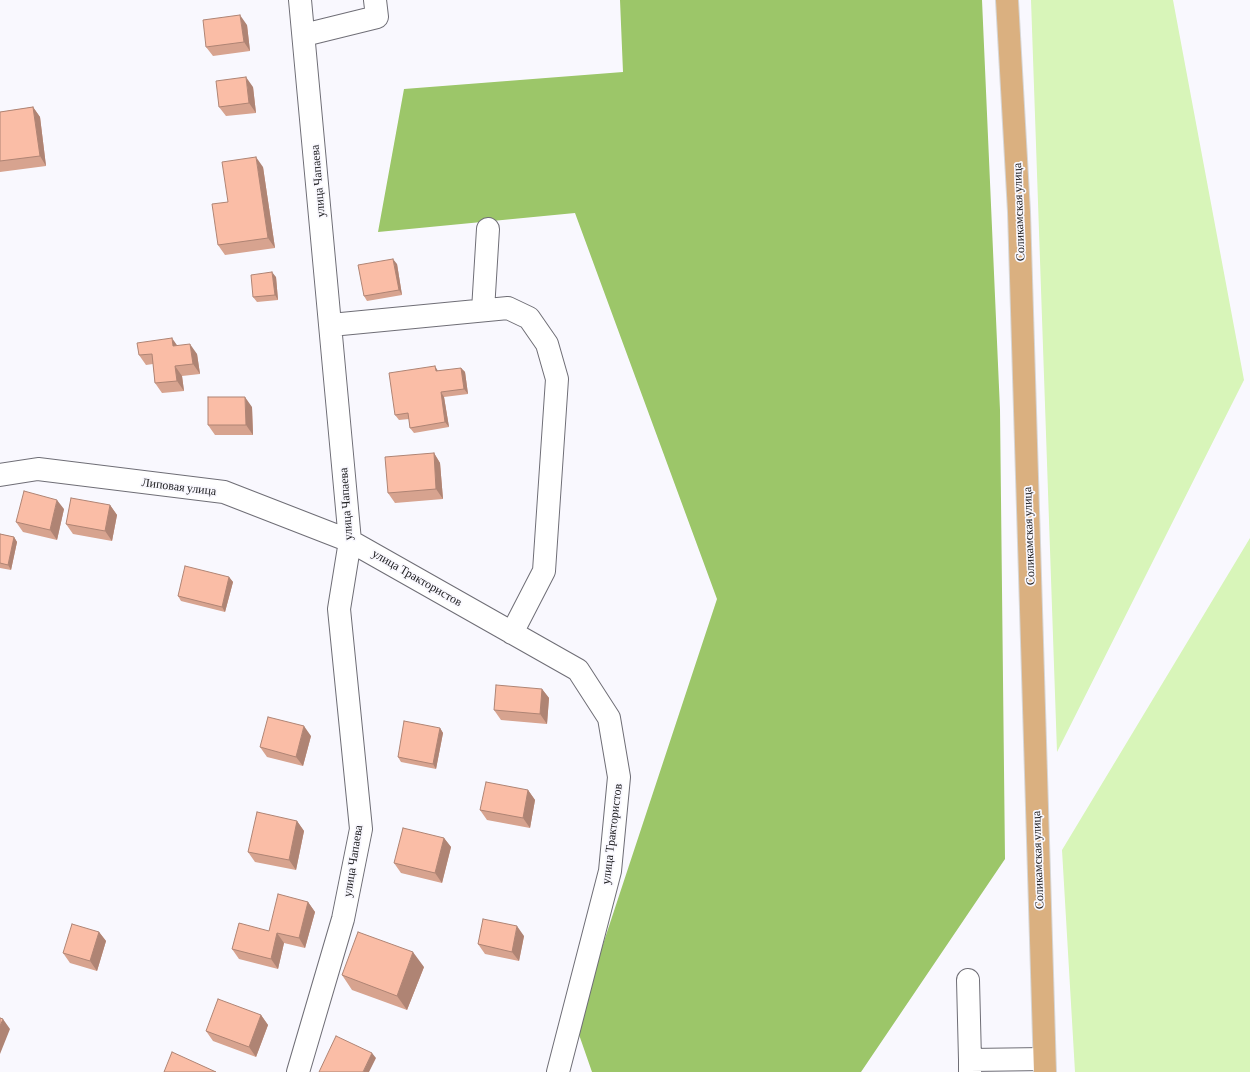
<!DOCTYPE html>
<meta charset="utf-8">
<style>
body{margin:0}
canvas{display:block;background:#f9f8fe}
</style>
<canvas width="1250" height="1072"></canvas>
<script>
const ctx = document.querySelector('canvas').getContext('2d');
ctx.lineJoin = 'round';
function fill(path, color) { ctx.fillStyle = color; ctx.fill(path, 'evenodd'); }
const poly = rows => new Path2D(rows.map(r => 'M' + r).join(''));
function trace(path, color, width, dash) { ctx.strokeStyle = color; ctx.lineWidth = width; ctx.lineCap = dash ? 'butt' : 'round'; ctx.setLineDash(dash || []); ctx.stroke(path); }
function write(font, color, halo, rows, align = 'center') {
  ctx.font = font + ' "Crimson Pro",serif'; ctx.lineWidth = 3.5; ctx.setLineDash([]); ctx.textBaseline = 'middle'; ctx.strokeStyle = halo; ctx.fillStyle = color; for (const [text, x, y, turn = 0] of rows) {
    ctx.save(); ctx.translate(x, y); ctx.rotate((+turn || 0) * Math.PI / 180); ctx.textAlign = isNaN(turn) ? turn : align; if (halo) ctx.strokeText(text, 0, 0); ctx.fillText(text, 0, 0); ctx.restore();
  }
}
const green = poly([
 [1031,0,1173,0,1244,380,1057,752],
 [1250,538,1250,1072,1075,1072,1062,850]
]);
const forest = poly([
 [620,0,982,0,1000,410,1005,859,861,1072,592,1072,576,1026,717,599,575,213,378,232,404,89,623,72]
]);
const minor = poly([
 [304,35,377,17,375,0],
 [483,310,488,229],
 [331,325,508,308,529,318,547,344,557,379,544,571,512,633],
 [0,475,38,469,224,492,350,541,578,670,609,718,619,777,610,871,558,1072],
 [968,980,970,1060],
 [298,1072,343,919,361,829,339,609,350,541,300,0],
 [970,1072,970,1060,1044,1059]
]);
const major = poly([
 [1007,0,1019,212,1045,1072]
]);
const wall = poly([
 [247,25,250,51,213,56,206,47],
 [253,87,256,113,226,116,219,107],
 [33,107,40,117,46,166,0,172,0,112],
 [263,167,275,248,225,255,218,245,228,202],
 [397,264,402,295,367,301,364,296],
 [276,277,278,300,257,302,253,297],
 [177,345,197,354,200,374,182,376,184,391,162,393,155,383,153,364,146,365,139,355],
 [461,368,465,372,468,394,444,397,449,427,414,433,410,428,409,419,399,420,395,415],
 [252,407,253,435,215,435,208,425],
 [434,453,440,463,443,499,395,503,388,493],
 [110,505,117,515,112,541,73,534,66,524],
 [64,509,57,540,23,532,16,522],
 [0,534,14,537,17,542,11,570,0,568],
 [229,577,233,582,225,612,181,601,178,596],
 [542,689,549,698,547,724,501,720,494,710],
 [440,728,443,733,436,769,401,762,398,757],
 [311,736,303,766,267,757,260,747],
 [528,790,535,800,530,828,487,820,480,810],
 [297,821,304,831,296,870,255,862,248,852],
 [444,838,451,847,442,883,401,873,394,863],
 [308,902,315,912,305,948,284,943,278,969,239,959,232,949,269,931],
 [99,932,106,941,97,971,70,963,63,953],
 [524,936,519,961,485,954,478,944],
 [424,967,407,1010,352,990,342,975],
 [261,1015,268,1025,256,1057,213,1041,206,1031]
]);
const shadedWall = poly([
 [240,15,247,25,250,51,244,42],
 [246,77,253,87,256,113,249,103],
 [33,107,40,117,46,166,40,156],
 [256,157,263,167,275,248,268,238],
 [393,259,397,264,402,295,399,290],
 [272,272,276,277,278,300,275,295],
 [172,338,179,348,173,346],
 [190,344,197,354,200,374,193,364],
 [175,366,182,376,184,391,177,381],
 [435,366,438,371,436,371],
 [461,368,465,372,468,394,464,389],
 [441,392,444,397,449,427,445,422],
 [245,397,252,407,253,435,246,425],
 [434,453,440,463,443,499,436,489],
 [57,500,64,509,57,540,50,530],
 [110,505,117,515,112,541,105,531],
 [14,537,17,542,11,570,8,565],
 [229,577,233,582,225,612,222,607],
 [542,689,549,698,547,724,540,714],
 [304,726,311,736,303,766,296,757],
 [440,728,443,733,436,769,433,764],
 [528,790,535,800,530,828,523,818],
 [297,821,304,831,296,870,289,860],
 [444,838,451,847,442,883,435,873],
 [308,902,315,912,305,948,299,938],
 [517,926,524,936,519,961,512,952],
 [99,932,106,941,97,971,90,961],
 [277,933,284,943,278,969,271,959],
 [413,952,424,967,407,1010,397,996],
 [261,1015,268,1025,256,1057,249,1047],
 [3,1019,10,1029,0,1054,0,1026],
 [372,1053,376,1058,369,1072,363,1072]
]);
const building = poly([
 [240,15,244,42,206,47,203,20,240,15],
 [246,77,249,103,219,107,216,81,246,77],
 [33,107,40,156,0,161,0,112,33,107],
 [256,157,268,238,218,245,212,204,228,202,222,162,256,157],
 [393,259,399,290,364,296,358,265,393,259],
 [272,272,275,295,253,297,251,275,272,272],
 [172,338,173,346,190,344,193,364,175,366,177,381,155,383,152,354,139,355,137,343,172,338],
 [435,366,436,371,461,368,464,389,441,392,445,422,410,428,408,413,395,415,389,373,435,366],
 [208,397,245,397,246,425,208,425,208,397],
 [434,453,436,489,388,493,385,457,434,453],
 [24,491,57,500,50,530,16,522,24,491],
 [71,498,110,505,105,531,66,524,71,498],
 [0,534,14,537,8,565,0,563,0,534],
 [185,566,229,577,222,607,178,596,185,566],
 [496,685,542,689,540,714,494,710,496,685],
 [268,717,304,726,296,757,260,747,268,717],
 [404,721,440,728,433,764,398,757,404,721],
 [486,782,528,790,523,818,480,810,486,782],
 [257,812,297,821,289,860,248,852,257,812],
 [403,828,444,838,435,873,394,863,403,828],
 [278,894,308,902,299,938,277,933,271,959,232,949,239,923,269,931,278,894],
 [483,919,517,926,512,952,478,944,483,919],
 [72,924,99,932,90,961,63,953,72,924],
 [358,932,413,952,397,996,342,975,358,932],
 [218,999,261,1015,249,1047,206,1031,218,999],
 [0,1018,3,1019,0,1026,0,1018],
 [336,1036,372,1053,363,1072,319,1072,336,1036],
 [172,1052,216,1072,164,1072,172,1052]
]);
const streetNames = [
 ["улица Чапаева",318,181,-95],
 ["Соликамская улица",1019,212,-92],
 ["Липовая улица",179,487,7],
 ["улица Чапаева",346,504,-94],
 ["Соликамская улица",1029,536,-92],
 ["улица Трактористов",417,578,30],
 ["улица Трактористов",612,834,-83],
 ["Соликамская улица",1038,860,-92],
 ["улица Чапаева",353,861,-81]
];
fill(green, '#d8f5b9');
fill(forest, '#9cc669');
trace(minor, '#6f6e76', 24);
trace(major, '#d7d7d7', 24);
trace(minor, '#fff', 22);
trace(major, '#dab080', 22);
fill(wall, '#d7a38f');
fill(shadedWall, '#af8474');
fill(building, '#fabda6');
trace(building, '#af8474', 1);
write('12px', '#202023', '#f9f8fe', streetNames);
</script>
